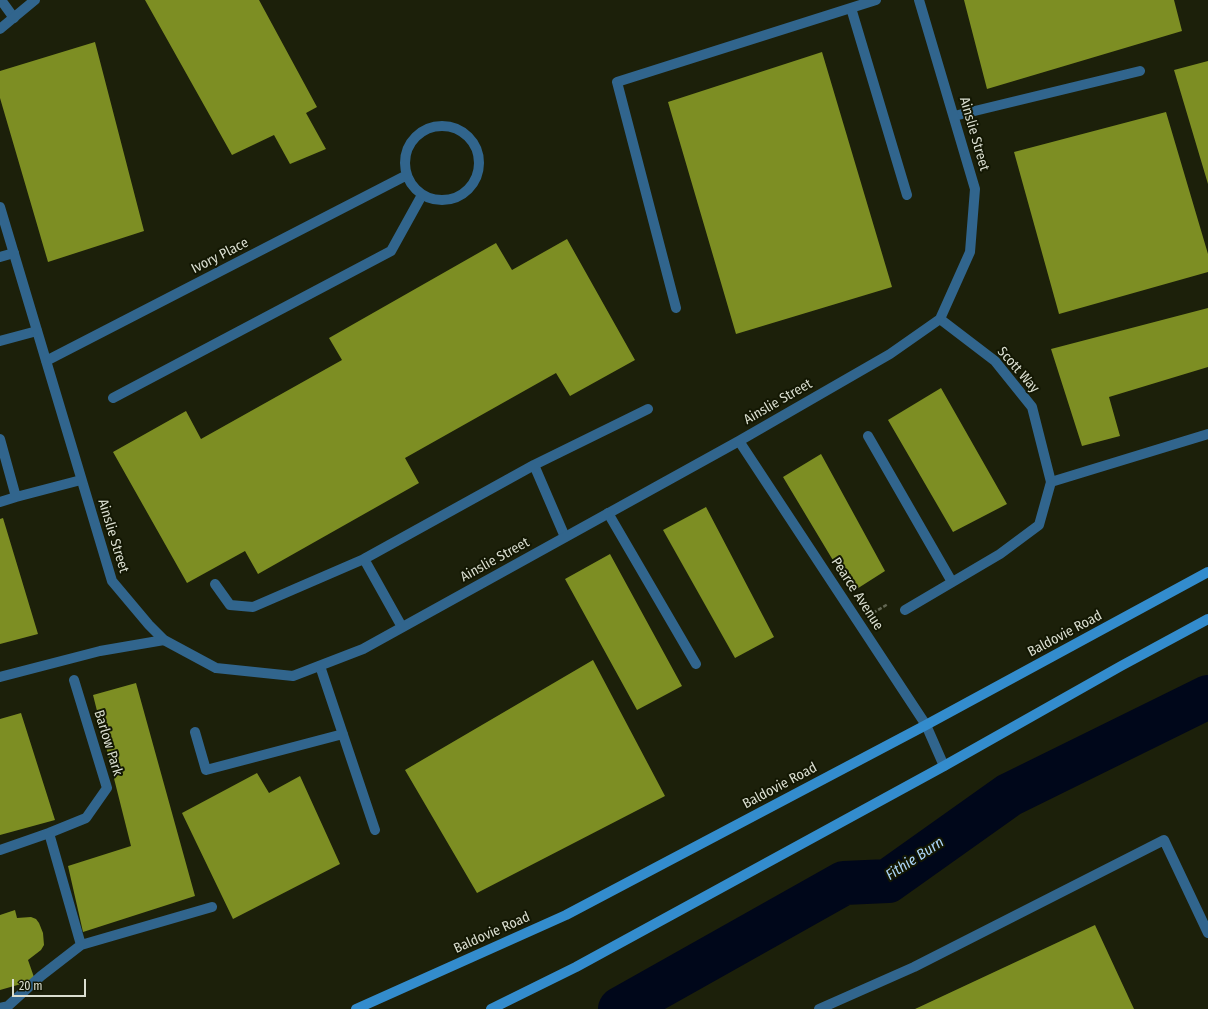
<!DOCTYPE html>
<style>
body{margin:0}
#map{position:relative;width:1208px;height:1009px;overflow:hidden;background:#1c200a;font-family:"Fira Sans Condensed",sans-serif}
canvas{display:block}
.scale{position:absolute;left:12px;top:979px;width:74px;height:18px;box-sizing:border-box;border:2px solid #daded0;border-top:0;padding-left:5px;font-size:12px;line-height:14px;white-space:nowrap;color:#daded0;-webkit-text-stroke:3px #131703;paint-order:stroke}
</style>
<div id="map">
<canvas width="1208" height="1009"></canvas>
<div class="scale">20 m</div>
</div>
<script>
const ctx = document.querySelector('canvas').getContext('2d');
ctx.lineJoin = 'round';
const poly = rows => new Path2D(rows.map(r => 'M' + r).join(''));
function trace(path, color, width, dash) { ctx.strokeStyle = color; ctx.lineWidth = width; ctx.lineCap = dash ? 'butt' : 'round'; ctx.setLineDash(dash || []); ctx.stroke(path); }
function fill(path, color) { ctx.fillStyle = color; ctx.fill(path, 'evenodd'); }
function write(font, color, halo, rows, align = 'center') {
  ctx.font = font + ' "Fira Sans Condensed",sans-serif'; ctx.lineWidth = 4; ctx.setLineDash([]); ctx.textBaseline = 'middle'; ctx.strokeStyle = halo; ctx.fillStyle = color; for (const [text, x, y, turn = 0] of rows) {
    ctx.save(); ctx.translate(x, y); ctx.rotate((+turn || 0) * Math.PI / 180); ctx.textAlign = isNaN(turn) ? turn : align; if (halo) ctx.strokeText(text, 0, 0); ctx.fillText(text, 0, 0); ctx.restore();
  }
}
const river = poly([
 [620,1009,844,883,888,881,1009,795,1208,697]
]);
const building = poly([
 [145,0,259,0,317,107,306,113,326,149,290,164,274,135,232,155],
 [964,0,1174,0,1182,31,987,89],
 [95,42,144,231,48,262,0,98,0,71],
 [822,52,892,287,736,334,668,102],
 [1208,61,1208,184,1174,70],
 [1166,112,1208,254,1208,272,1059,314,1014,152],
 [567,239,635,360,570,396,556,373,405,458,419,483,258,574,245,551,187,583,113,452,186,411,201,439,342,360,329,338,496,243,512,270],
 [1208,308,1208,367,1109,397,1120,436,1082,446,1051,349],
 [941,388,1007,504,953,532,888,420],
 [821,454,885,571,852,592,783,477],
 [706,507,774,637,735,658,663,530],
 [3,518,38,634,0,644,0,519],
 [610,554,682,686,637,710,565,579],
 [593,660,665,796,477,893,405,770],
 [136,683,195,896,83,932,68,866,131,846,93,695],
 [21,713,55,820,0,835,0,719],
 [257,773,269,793,300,776,340,864,233,919,182,813],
 [15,910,17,918,31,917,36,919,39,923,43,933,44,945,41,950,28,960,35,980,0,990,0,915],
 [1095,925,1134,1009,915,1009]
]);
const path = poly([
 [873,613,888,604]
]);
const service = poly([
 [1,0,14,18],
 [851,8,907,195],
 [954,116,1140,71],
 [0,257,14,253],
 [676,308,617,82,876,0],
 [0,341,37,331],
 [113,398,391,251,422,195],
 [0,439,16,497,81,480],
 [534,465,648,409],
 [0,502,16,497],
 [608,513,696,664],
 [364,559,534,465,565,537],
 [215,584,230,605,253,607,364,559,402,627],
 [320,666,375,830],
 [0,677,100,651,164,640],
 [195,732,206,770,343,734],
 [819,1009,914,967,1164,840,1208,933]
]);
const minor = poly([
 [0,29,35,0],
 '405 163a37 37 0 1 1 74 0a37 37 0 1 1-74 0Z',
 [0,207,112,581,149,625,164,640,216,668,293,676,363,649,739,441,890,354,940,319,970,252,975,189,919,0],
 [46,361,407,175],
 [868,436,952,582],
 [739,441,926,725,944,766],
 [1051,482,1208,434],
 [905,610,1000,554,1039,525,1051,482,1032,407,995,361,940,319],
 [0,850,49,833,86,818,107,788,74,680],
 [81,945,212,907],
 [0,1008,8,1006,41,976,81,945,49,833]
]);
const secondary = poly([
 [356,1009,566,915,926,725,1208,572],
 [491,1009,576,967,944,766,1121,666,1208,619]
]);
const streetNames = [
 ["Ainslie Street",974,134,74],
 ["Ivory Place",220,256,-27],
 ["Scott Way",1018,370,49],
 ["Ainslie Street",778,402,-30],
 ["Ainslie Street",113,536,73],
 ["Ainslie Street",495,560,-29],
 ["Pearce Avenue",857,594,57],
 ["Baldovie Road",1065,634,-28],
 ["Barlow Park",108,743,73],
 ["Baldovie Road",780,786,-28],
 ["Baldovie Road",492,933,-24]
];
const waterNames = [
 ["Fithie Burn",915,859,-33]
];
trace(river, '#00071a', 44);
fill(building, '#7d8e23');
trace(path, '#626653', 2.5, [4, 2]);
trace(service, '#31658d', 10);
trace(minor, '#31658d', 10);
trace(secondary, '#338ccd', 10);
write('14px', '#daded0', '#131703', streetNames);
write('italic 15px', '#abd3f5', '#131703', waterNames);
</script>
